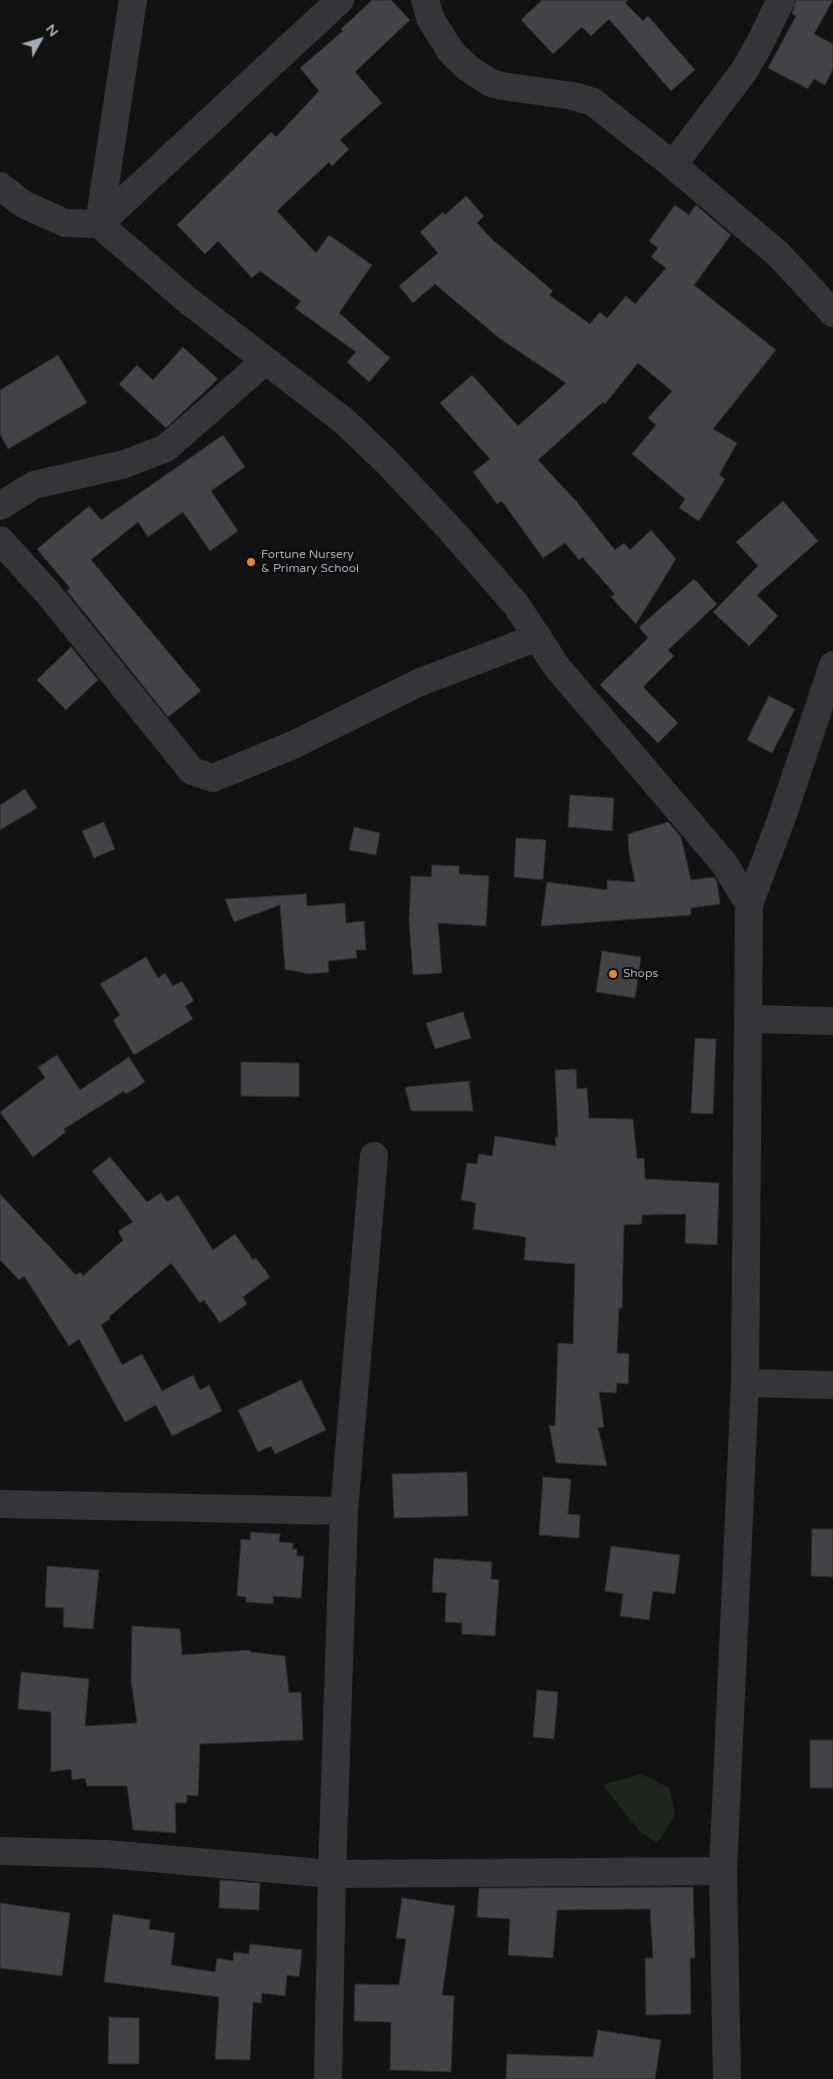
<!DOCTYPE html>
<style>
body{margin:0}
#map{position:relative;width:833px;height:2079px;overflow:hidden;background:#121213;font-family:"Varela Round",sans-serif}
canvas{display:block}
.north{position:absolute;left:15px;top:15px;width:50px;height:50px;-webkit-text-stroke:4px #0d0d0e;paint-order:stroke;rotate:51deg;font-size:14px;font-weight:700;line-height:20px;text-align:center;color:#a4acb4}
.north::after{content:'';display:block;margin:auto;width:18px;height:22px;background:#a4acb4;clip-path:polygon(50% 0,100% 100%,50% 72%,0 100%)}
</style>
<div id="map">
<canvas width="833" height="2079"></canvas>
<div class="north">N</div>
</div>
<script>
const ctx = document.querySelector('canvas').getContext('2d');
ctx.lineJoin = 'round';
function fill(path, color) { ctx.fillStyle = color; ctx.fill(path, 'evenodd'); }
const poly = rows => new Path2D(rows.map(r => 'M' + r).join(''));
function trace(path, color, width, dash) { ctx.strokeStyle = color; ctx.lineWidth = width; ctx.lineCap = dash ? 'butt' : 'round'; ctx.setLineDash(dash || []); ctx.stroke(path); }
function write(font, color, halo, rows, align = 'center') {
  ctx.font = font + ' "Varela Round",sans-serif'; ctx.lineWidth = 4.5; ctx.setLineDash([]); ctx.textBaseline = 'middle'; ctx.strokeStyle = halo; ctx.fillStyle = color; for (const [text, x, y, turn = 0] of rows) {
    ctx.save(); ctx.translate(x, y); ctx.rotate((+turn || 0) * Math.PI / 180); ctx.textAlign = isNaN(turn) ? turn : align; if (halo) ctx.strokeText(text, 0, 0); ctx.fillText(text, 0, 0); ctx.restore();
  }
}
const green = poly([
 [641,1774,670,1788,675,1816,657,1843,640,1832,603,1785]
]);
const building = poly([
 [372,0,391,0,410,20,355,72,382,103,340,140,349,149,332,166,329,162,277,211,316,253,329,235,372,265,339,313,390,358,369,382,347,362,356,352,295,308,301,301,260,271,252,278,218,241,205,254,177,225,271,132,276,137,319,91,300,68,343,31,341,29,372,0],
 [542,0,628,0,625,3,643,21,648,16,695,70,671,91,609,19,591,36,582,27,553,54,521,20,542,0],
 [796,0,833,0,814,34,833,44,833,69,825,85,814,79,808,89,768,68,796,16,792,14,796,0],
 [466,196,484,216,477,223,493,240,553,291,549,295,590,324,600,312,607,318,626,296,635,304,666,268,651,257,658,248,649,241,675,205,689,215,696,205,731,235,694,285,776,350,713,429,737,443,719,475,725,479,699,521,679,508,685,499,632,454,656,425,648,418,672,391,638,363,605,404,603,402,538,460,576,501,615,550,624,543,630,550,651,530,676,559,636,624,611,597,615,594,582,557,579,560,565,543,543,558,502,501,497,504,473,472,490,459,440,403,472,375,518,426,566,383,499,338,435,284,413,303,399,286,438,253,420,232,443,212,445,215,466,196],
 [183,347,218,379,166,428,119,384,137,365,153,380,183,347],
 [58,355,87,403,8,449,0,434,0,390,58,355],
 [223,435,245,467,211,491,238,531,210,551,183,512,148,537,138,522,91,560,201,691,168,717,67,591,70,588,37,549,89,506,101,520,223,435],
 [783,501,818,541,757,595,778,616,749,646,713,612,758,566,736,542,783,501],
 [694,579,717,604,668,650,674,656,643,687,678,723,658,743,600,685,648,638,639,627,694,579],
 [71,647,98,680,66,710,37,680,71,647],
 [769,696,795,709,772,753,747,740,769,696],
 [25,789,37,808,0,830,0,805,25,789],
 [570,795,614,798,612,831,568,827,570,795],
 [104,822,115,849,94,858,82,831,104,822],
 [668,822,681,837,691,880,714,877,717,882,720,904,691,908,691,915,541,926,547,882,607,890,607,880,635,882,629,853,628,834,668,822],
 [354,827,380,833,376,855,349,850,354,827],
 [516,838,546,840,543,880,514,877,516,838],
 [432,865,459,866,459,874,489,876,486,926,438,923,442,973,413,975,409,921,411,876,431,877,432,865],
 [306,894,307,906,345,903,346,923,364,921,366,950,356,950,357,958,328,961,329,972,309,974,285,969,280,905,234,922,225,899,306,894],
 [602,951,641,957,635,998,596,992,602,951],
 [146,957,158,978,165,973,173,986,182,981,194,1001,185,1006,193,1019,134,1055,113,1020,120,1015,100,984,146,957],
 [463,1012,471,1038,435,1049,426,1023,463,1012],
 [695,1038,716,1039,713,1114,691,1113,695,1038],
 [57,1055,80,1090,129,1057,145,1082,126,1094,124,1091,64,1129,66,1132,33,1157,0,1112,45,1078,38,1067,57,1055],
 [241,1062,299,1063,299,1097,241,1096,241,1062],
 [576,1069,577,1089,587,1088,589,1118,633,1119,637,1159,644,1158,645,1179,719,1183,717,1245,685,1243,686,1214,642,1215,642,1224,624,1225,622,1308,619,1308,617,1353,629,1354,628,1384,617,1383,616,1393,599,1392,604,1427,598,1428,607,1466,556,1463,549,1425,555,1426,558,1343,573,1344,575,1264,524,1260,526,1237,473,1229,476,1203,461,1200,467,1163,477,1164,479,1154,492,1156,495,1136,556,1146,555,1137,558,1137,555,1070,576,1069],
 [469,1081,473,1111,411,1111,405,1087,469,1081],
 [110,1157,147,1202,161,1193,167,1202,178,1195,213,1250,235,1234,253,1260,256,1258,270,1277,243,1297,247,1304,220,1323,204,1300,200,1303,171,1263,109,1317,110,1319,101,1325,122,1365,142,1354,162,1391,193,1375,200,1390,209,1385,222,1411,172,1436,156,1405,125,1422,79,1339,69,1346,24,1276,19,1280,0,1260,0,1194,76,1275,80,1272,83,1276,123,1240,118,1231,133,1222,92,1171,110,1157],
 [301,1380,326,1430,275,1454,271,1446,258,1452,238,1410,301,1380],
 [467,1472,468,1516,394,1518,392,1474,467,1472],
 [543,1477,571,1479,568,1514,580,1515,579,1538,539,1535,543,1477],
 [812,1529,833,1529,833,1577,811,1576,812,1529],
 [251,1532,280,1534,279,1542,293,1543,293,1549,297,1549,297,1556,304,1556,301,1598,273,1596,273,1604,246,1602,246,1597,237,1596,241,1539,250,1540,251,1532],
 [611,1546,680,1555,675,1594,653,1591,649,1620,620,1616,623,1594,605,1591,611,1546],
 [434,1558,492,1562,491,1579,499,1580,495,1636,462,1634,462,1623,445,1622,446,1593,432,1592,434,1558],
 [47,1566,99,1570,93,1629,63,1627,64,1608,45,1607,47,1566],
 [132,1626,180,1629,182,1655,250,1650,251,1652,285,1656,289,1693,301,1692,303,1740,200,1744,198,1796,187,1795,187,1803,175,1803,176,1833,133,1830,127,1786,87,1786,85,1778,72,1780,71,1769,51,1772,51,1712,18,1709,21,1672,89,1679,85,1726,137,1723,131,1680,132,1626],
 [537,1690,558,1692,554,1739,533,1737,537,1690],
 [810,1740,833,1740,833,1788,810,1788,810,1740],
 [220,1880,260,1883,259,1910,219,1908,220,1880],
 [693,1887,695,1958,690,1958,691,2014,646,2015,645,1958,653,1958,650,1909,557,1910,553,1958,508,1955,510,1919,477,1917,479,1888,693,1887],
 [402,1898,455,1906,442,1995,454,1996,451,2072,390,2070,391,2022,354,2021,355,1984,399,1985,406,1939,396,1938,402,1898],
 [0,1903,70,1913,62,1976,0,1968,0,1903],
 [113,1914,150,1920,149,1929,175,1933,171,1965,215,1972,217,1958,233,1961,234,1952,249,1954,250,1944,302,1950,299,1977,287,1975,285,1996,262,1993,261,2003,253,2002,250,2060,215,2059,219,1997,104,1982,113,1914],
 [109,2017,139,2018,139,2064,108,2064,109,2017],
 [598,2030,661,2040,655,2079,506,2079,507,2054,593,2057,598,2030]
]);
const minor = poly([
 [133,0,99,224,186,299,344,421,386,461,452,531,517,606,556,666,723,862,749,904],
 [425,0,431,20,452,53,469,69,491,83,502,86,573,96,593,102,673,165,778,254,833,313],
 [673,165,744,71,760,43,781,0],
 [0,186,23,204,65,223,99,224,340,0],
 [0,506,34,485,125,464,166,448,265,361],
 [0,540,48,593,192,771,213,778,293,745,418,683,538,637],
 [749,1019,833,1021],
 [745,1383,833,1385],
 [0,1504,344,1511],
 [0,1851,107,1854,332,1874,723,1871],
 [328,2079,332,1874,344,1511,374,1156],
 [727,2079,723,1871,745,1383,749,904,782,817,833,665]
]);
const markers = [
 [251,562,5,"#ea8233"],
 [613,974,5,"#ea8233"]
];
const poiNames = [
 ["Fortune Nursery",261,555],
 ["& Primary School",261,569],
 ["Shops",623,974]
];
fill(green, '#1f261e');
fill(building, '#414346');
trace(building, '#2c2d2f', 1);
trace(minor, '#333538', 28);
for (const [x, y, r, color] of markers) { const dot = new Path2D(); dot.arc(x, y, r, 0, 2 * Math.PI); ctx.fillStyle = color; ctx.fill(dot); trace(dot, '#0d0d0e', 2); }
write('12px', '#a4acb4', '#0d0d0e', poiNames, 'left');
</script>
